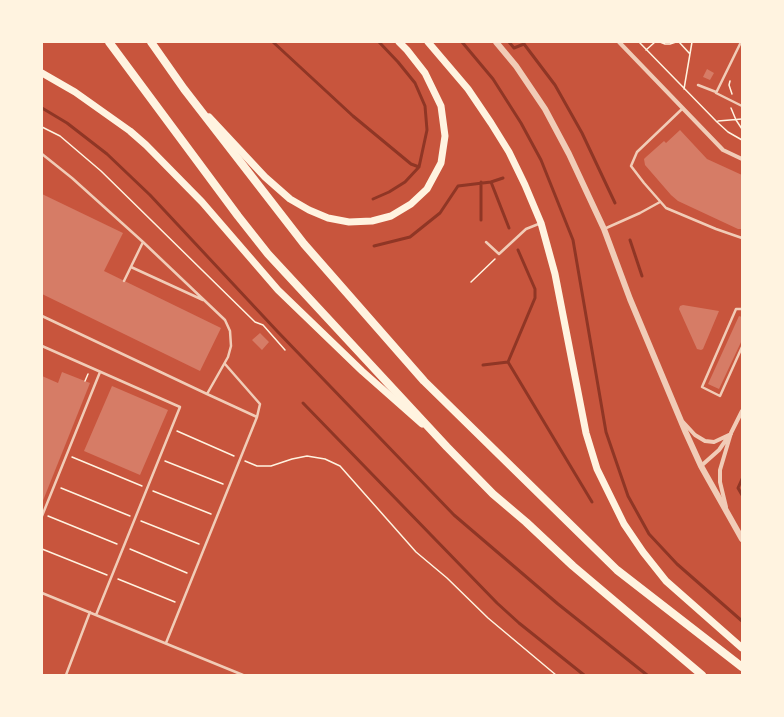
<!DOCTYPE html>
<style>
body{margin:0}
#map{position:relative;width:784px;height:717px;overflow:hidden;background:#c8553d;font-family:Georgia,serif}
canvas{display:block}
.frame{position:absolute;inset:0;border:43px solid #fff3e0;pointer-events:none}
</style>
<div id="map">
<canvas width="784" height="717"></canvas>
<div class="frame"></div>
</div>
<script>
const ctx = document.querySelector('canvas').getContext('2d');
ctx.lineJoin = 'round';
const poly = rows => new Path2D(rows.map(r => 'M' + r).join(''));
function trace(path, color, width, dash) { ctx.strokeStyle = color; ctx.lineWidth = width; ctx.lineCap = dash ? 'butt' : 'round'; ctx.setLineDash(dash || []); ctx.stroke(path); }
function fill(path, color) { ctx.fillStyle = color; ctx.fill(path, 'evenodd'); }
const stream = poly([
 [273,42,353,116,411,164,419,167],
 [462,42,493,79,521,123,541,160,573,240,606,432,628,496,649,534,677,564,742,621],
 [509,42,514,48,524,44,555,85,582,133,615,203],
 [42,108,67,123,107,154,150,195,277,331,454,515,558,604,647,675],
 [481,182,481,220],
 [491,182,509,228],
 [373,199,389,192,405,182,419,167,427,130,425,106,415,83,398,62,379,42],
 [630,240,642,276],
 [374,246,410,237,440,213,458,186,491,182,503,178],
 [508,362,592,502],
 [483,365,508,362,535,298,535,289,518,250],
 [303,403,497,603,519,623,584,675],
 [742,479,738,488,742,495]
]);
const building = poly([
 [707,69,714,73,710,80,703,77],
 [680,130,707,159,742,175,742,229,738,229,678,201,671,195,645,165,644,159,646,157,664,141,666,143],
 [42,194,123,233,104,271,221,328,200,371,42,294],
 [683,305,719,311,703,349,701,350,697,349,679,309,680,306],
 [739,316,742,317,742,340,719,389,708,384],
 [260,333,269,342,262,350,252,340],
 [62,372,90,383,42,503,42,376,58,383],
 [112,386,168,410,140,475,84,451]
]);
const path = poly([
 [639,42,717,122,728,132,742,140],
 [660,42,665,44,670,44,676,42],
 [679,42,690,54],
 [646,50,655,42],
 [730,81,729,85,732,94],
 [684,89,692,42],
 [731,108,736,120,742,129],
 [718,121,742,119],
 [42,127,60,136,101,171,255,322,263,325,285,350],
 [471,282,495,259],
 [85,381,88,374],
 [177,431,234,456],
 [72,457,142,486],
 [165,461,223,484],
 [245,461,257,466,271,466,292,459,307,456,325,459,340,466,416,552,447,578,488,618,556,675],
 [61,488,130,516],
 [153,491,211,514],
 [48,516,117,544],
 [141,521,199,544],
 [42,549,107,575],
 [130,549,187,573],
 [118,579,175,602]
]);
const service = poly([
 [741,42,716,93,742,106],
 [698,85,716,92],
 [682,109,637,152,631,166,644,183,666,208,716,229,742,238],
 [42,154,72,178,143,242,225,320,230,331,231,346,228,357,207,394,42,316],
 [604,229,640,213,660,202],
 [486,242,499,254,526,229,541,223],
 [131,267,203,300],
 [124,281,143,242],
 [742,309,736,309,702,387,720,396,742,347],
 [42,346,180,407,96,615],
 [225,364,260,404,257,417],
 [42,516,100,372],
 [42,593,243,675],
 [166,643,257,417,207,394],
 [66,675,90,612]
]);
const minor = poly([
 [619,42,723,150,742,159],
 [683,422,695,435,705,441,714,442,731,434],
 [701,466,719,450,728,437],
 [726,507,720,482,720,470,731,433,742,411]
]);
const tertiary = poly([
 [496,42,516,66,545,109,569,154,604,229,630,299,686,433,701,466,742,539]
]);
const secondary = poly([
 [428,42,468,89,491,123,509,152,525,185,541,223,555,274,586,433,597,469,624,524,643,552,666,581,742,648],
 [42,73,75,92,130,131,146,145,202,202,278,290,362,371,422,424],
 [209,117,265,177,290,199,309,210,328,218,349,222,372,221,391,216,411,204,427,189,441,163,445,136,441,106,425,73,407,50,399,42]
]);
const motorway = poly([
 [109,42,238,216,268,254,447,447,493,494,526,522,573,566,702,675],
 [151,42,184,89,304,244,424,381,617,570,742,667]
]);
trace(stream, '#8f3625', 3);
fill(building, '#d67c66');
trace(path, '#fff3e0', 1.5);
trace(service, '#f1ccb7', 2.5);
trace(minor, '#f1ccb7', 4);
trace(tertiary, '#f1ccb7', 6);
trace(secondary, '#fff3e0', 7);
trace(motorway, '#fff3e0', 8);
</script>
